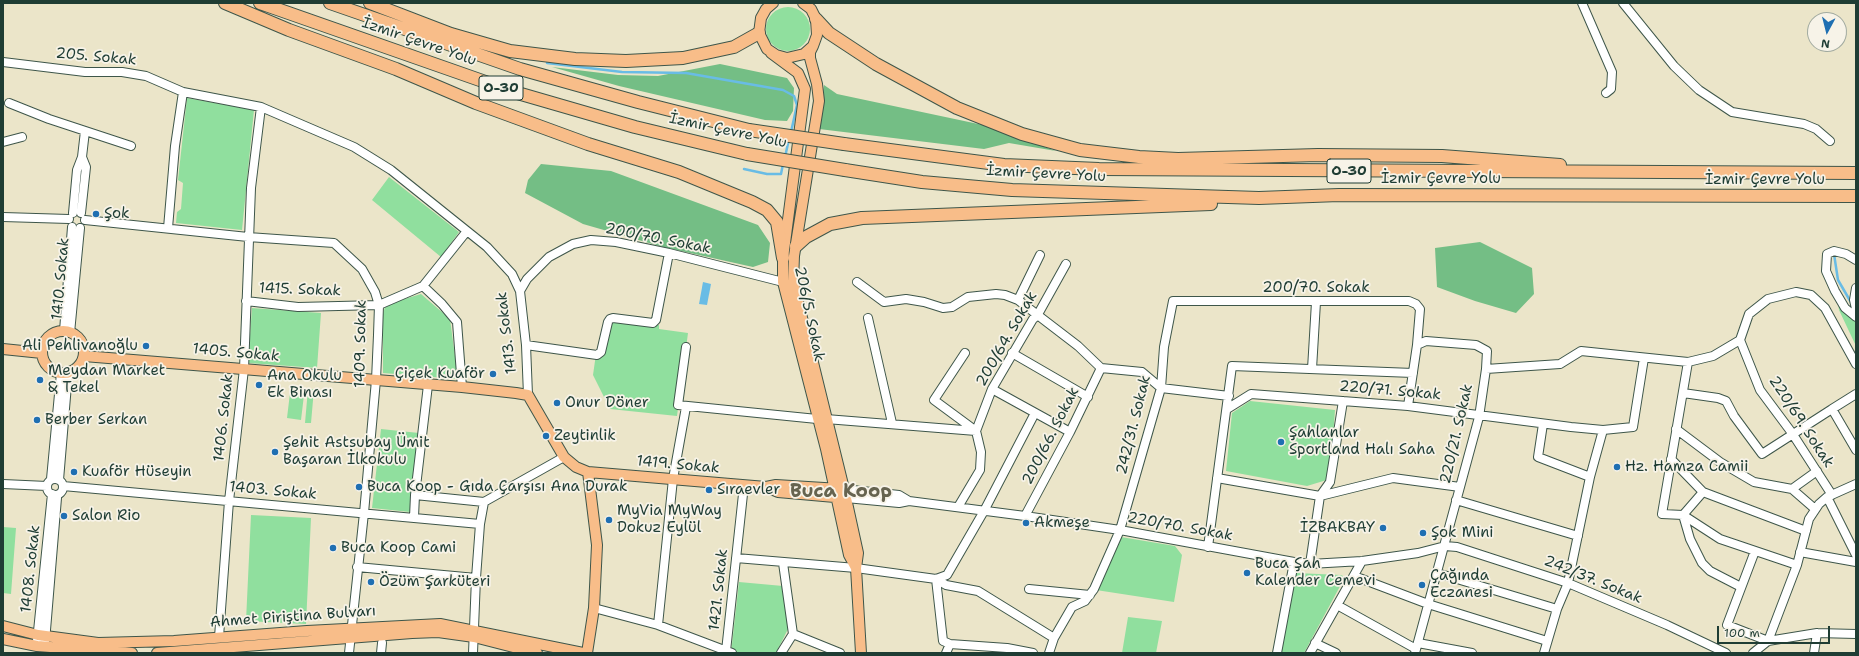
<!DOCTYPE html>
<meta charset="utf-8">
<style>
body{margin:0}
#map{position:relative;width:1859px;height:656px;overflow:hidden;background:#ebe5c9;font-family:"Shantell Sans",sans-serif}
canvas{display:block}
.frame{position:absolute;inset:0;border:4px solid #1f3d34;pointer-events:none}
.north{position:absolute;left:1807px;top:12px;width:40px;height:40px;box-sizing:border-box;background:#f7f3e8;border:1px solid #a1aaa0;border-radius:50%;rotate:187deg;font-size:11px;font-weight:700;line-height:16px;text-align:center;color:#1f3d34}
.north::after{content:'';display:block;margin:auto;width:14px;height:18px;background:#1f6fb2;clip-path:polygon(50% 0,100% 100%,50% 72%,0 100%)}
.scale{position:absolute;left:1717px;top:626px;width:113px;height:18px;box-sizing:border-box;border:2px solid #1f3d34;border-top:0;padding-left:5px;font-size:12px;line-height:14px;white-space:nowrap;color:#1f3d34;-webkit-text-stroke:3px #f7f3e8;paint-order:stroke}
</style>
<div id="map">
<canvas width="1859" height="656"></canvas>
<div class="frame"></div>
<div class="north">N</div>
<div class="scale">100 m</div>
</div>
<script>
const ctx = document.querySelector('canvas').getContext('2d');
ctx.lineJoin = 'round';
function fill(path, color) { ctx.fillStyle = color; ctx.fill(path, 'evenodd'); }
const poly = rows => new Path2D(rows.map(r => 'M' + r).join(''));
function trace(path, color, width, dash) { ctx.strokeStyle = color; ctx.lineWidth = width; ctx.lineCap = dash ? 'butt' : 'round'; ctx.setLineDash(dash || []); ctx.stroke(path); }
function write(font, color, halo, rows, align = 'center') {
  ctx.font = font + ' "Shantell Sans",sans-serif'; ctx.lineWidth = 3.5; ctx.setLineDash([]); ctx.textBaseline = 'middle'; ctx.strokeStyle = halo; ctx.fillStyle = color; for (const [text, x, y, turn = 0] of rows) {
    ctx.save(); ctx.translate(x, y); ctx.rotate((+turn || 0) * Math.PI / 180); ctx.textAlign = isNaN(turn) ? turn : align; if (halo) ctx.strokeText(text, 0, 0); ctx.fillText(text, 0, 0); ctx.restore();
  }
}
const green = poly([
 '766 29a22 22 0 1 1 44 0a22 22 0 1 1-44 0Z',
 [187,98,254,110,242,230,176,223,177,212,181,209,183,183,178,180],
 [389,177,459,232,441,257,372,200],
 [421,294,450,319,458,379,383,373,383,314,385,307,391,303],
 [1837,295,1856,314,1856,346,1839,310],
 [252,308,321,313,317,368,248,363],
 [608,322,659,325,659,329,688,333,677,416,610,409,593,375,596,354],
 [308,389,314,389,311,423,305,423],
 [290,393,304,395,301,420,287,418],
 [1250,401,1335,410,1330,479,1307,486,1226,471,1232,413],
 [381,429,419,433,410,512,372,508],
 [251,515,311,518,306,624,246,621],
 [3,527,16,528,11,594,3,593],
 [1121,537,1175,546,1182,555,1174,602,1096,590],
 [1296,573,1341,575,1345,577,1304,653,1280,653],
 [739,582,783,586,788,629,776,653,731,653],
 [1128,617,1162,621,1156,653,1122,653]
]);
const forest = poly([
 [720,64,787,78,794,88,793,111,787,121,765,120,619,86,552,67,618,75,658,76],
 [824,85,837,94,983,125,1056,151,1009,143,984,149,819,129],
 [541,164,611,171,758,225,770,243,768,262,753,267,663,247,583,224,525,193,528,180],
 [1480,242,1532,268,1534,294,1516,313,1475,301,1437,287,1435,248]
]);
const water = poly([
 [703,282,711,284,707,305,699,304]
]);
const stream = poly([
 [547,63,622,72,686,73,783,90,794,96,797,105,791,132],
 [785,157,789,139],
 [744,169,767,174,781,174,783,164],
 [1834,254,1838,280,1852,304]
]);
const minor = poly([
 [1582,3,1612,72,1611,89,1606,93],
 [1623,3,1674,66,1699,90,1732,112,1804,124,1816,129,1830,141],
 [3,62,85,72,122,72,146,76,183,92,261,107,354,147,391,170,487,247,512,274,520,291,526,345,528,395],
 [9,103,49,119,131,146],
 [3,142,22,137],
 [73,213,77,170,82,157,85,131],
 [81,213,86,167,82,157],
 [3,217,69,219],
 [85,220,248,237,334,243,362,269,375,292,379,305,378,335,376,380,364,513,349,653],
 [168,228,175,146,183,92],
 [1856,260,1846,254,1834,251,1827,254,1826,271,1835,291,1845,308,1856,317],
 [857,282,884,302,906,299,924,302,943,308,952,307,968,297,996,294,1005,295,1018,300,1078,346,1101,368,1142,372,1161,388,1229,396],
 [423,286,442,304,457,322,462,387],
 [1856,288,1854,300,1856,309],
 [520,291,527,279,549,257,573,244,591,240,616,242,669,253,783,282],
 [1018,300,1040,255],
 [246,301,298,307,379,305,423,286,467,231],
 [868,318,892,423],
 [64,331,72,227],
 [70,333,80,228],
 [1740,340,1760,390,1792,433,1832,495],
 [526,345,597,355,601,352,608,322,610,319,613,318,653,323,656,320,669,253],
 [686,347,678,405,817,419],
 [1012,353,1088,397],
 [1688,362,1662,514,1683,515,1690,539,1702,563,1710,571,1741,587],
 [1312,369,1316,302],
 [1486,369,1560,364,1581,351,1688,362,1713,356,1740,340,1749,314,1768,299,1796,292,1811,295,1825,308,1856,364],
 [428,385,415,495,484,502,480,524,476,578,473,653],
 [992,389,1070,432],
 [1683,393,1718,398,1726,401,1734,416,1762,454,1832,409],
 [1856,394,1832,409,1856,450],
 [1408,406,1417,345,1426,341,1476,345,1487,351,1486,369,1479,417,1415,653],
 [1227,409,1251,394,1408,406,1571,427,1603,430,1633,427,1644,358],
 [826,419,976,431,992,389,1033,319,1037,316,1066,264],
 [1543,424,1538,457,1590,477],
 [1676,429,1720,462,1754,482,1792,489,1815,509],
 [1671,459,1703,492,1806,531],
 [1217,478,1320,496,1393,478,1460,487],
 '47 487a8 8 0 1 1 16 0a8 8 0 1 1-16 0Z',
 [51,479,61,373],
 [59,480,68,373],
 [3,484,47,486],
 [63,486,480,524],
 [844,489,899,495,909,501],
 [1792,489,1817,471],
 [1703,492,1683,515,1720,539,1797,565],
 [1827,497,1856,555],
 [846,498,899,503,909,501,1025,516,1120,530,1294,562,1310,564,1362,561,1418,553,1445,546,1457,547,1568,583,1667,625,1726,653],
 [1456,500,1578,536],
 [484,502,564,457],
 [958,507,980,470,981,452,976,431,934,400,965,353],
 [1025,516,1070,432,1101,368],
 [414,517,415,495],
 [1208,547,1232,366,1413,373],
 [1755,551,1727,625,1768,641],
 [1800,552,1856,562],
 [736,558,856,568,936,579,943,641,950,644,1007,648,1033,653],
 [1310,564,1320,496,1330,482,1343,401],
 [357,567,476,578],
 [1437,573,1557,609],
 [1354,576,1428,604,1547,641],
 [936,579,947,575,984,511,1035,413],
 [936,579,946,585,978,591,1054,638,1049,653],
 [1029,589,1090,595],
 [1337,605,1416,649],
 [594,608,658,625,732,653],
 [658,625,673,479,686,407],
 [793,634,840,653],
 [219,637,229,501,244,369,251,188,261,107],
 [1054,638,1072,607,1085,601,1094,589,1120,530,1161,388,1164,347,1173,301,1409,301,1416,304,1420,309,1417,345],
 [37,641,52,494],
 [1768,641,1817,633,1856,634],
 [45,642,57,498],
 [1315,643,1336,653],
 [1418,643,1472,653],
 [726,651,744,485],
 [381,653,382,643],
 [781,653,793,634,783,563],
 [946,653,950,644],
 [1277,653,1294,562],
 [1310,653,1362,561],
 [1544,653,1557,609,1568,583,1590,477,1603,430],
 [1753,653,1768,641,1797,565,1809,519,1819,504,1827,497,1856,484],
 [1814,653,1817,633]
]);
const major = poly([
 [773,3,766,9,761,18,759,33,767,49,776,55,787,58,804,54,813,46,817,35,816,19,811,9,803,3],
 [813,46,810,52,810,58,817,84,819,101,794,256,793,281,844,489,858,553,856,568,861,653],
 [771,53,798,73,805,89,783,258,783,282,826,449,849,555,856,568],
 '42 352a21 21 0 1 1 42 0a21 21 0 1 1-42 0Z',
 [3,349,42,353],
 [84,356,462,387,516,393,528,395,564,457,576,467,588,472,766,487,778,492,846,498],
 [766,487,776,485,840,489],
 [3,626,38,635,98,643,174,641,307,631,440,624,583,653],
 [3,639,37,646,132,653],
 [157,653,412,633,438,632,474,637,537,653],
 [587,653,594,608,597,545,588,472]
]);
const highway = poly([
 [225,3,289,30,396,69,476,103,588,144,679,172,752,202,767,210,777,222,783,258],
 [260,3,514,92,635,127,747,154],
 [330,3,520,69,638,102,749,130],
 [370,3,451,34,510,51,575,59,626,61,683,58,734,47,759,33],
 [816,19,829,33,876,64,957,108,1022,134,1080,150,1139,157,1178,159,1318,155,1442,156,1560,165],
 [844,144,1004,165,1099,169,1856,173],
 [845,170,922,182,1012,190,1259,198,1339,195,1856,196],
 [796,246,806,237,830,224,862,218,1211,204]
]);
const highwayBridge = poly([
 [749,130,844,144],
 [747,154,845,170]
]);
const markers = [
 [96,214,4,"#1f6fb2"],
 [146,346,4,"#1f6fb2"],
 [493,374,4,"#1f6fb2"],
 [40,380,4,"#1f6fb2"],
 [259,385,4,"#1f6fb2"],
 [557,403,4,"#1f6fb2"],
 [37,420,4,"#1f6fb2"],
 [546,436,4,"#1f6fb2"],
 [1281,442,4,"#1f6fb2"],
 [275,452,4,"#1f6fb2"],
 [1617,467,4,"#1f6fb2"],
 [74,472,4,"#1f6fb2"],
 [359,487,4,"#1f6fb2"],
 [709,490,4,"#1f6fb2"],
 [64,516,4,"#1f6fb2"],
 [609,520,4,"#1f6fb2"],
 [1026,523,4,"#1f6fb2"],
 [1383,528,4,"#1f6fb2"],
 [1423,533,4,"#1f6fb2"],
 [333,548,4,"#1f6fb2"],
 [1247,573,4,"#1f6fb2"],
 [371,582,4,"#1f6fb2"],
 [1422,585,4,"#1f6fb2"]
];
const shields = [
 [501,88,44],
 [1349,171,44]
];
const shieldNames = [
 ["O-30",501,88],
 ["O-30",1349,171]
];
const streetNames = [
 ["İzmir Çevre Yolu",419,42,19],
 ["205. Sokak",96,57,5],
 ["İzmir Çevre Yolu",728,131,12],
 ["İzmir Çevre Yolu",1046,174,3],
 ["İzmir Çevre Yolu",1441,179],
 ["İzmir Çevre Yolu",1765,180],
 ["200/70. Sokak",658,239,11],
 ["1410. Sokak",61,279,-85],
 ["200/70. Sokak",1316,288],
 ["1415. Sokak",300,290,2],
 ["206/5. Sokak",809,314,78],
 ["1413. Sokak",507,333,-97],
 ["200/64. Sokak",1007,339,-60],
 ["1409. Sokak",361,344,-89],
 ["1405. Sokak",236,353,5],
 ["220/71. Sokak",1390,391,5],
 ["1406. Sokak",224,418,-84],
 ["220/69. Sokak",1801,422,57],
 ["242/31. Sokak",1134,425,-76],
 ["220/21. Sokak",1457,434,-77],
 ["200/66. Sokak",1051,436,-63],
 ["1419. Sokak",678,465,5],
 ["1403. Sokak",273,491,5],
 ["220/70. Sokak",1180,527,10],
 ["1408. Sokak",31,569,-84],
 ["242/37. Sokak",1593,580,22],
 ["1421. Sokak",719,590,-84],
 ["Ahmet Piriştina Bulvarı",293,617,-4]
];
const poiNames = [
 ["Şok",104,214],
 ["Ali Pehlivanoğlu",138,346,"right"],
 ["Meydan Market",48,371],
 ["& Tekel",48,388],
 ["Çiçek Kuaför",485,374,"right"],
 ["Ana Okulu",267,376],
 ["Ek Binası",267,393],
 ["Onur Döner",565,403],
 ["Berber Serkan",45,420],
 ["Şahlanlar",1289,433],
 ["Sportland Halı Saha",1289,450],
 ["Zeytinlik",554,436],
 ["Şehit Astsubay Ümit",283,443],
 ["Başaran İlkokulu",283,460],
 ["Hz. Hamza Camii",1625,467],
 ["Kuaför Hüseyin",82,472],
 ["Buca Koop - Gıda Çarşısı Ana Durak",367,487],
 ["Sıraevler",717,490],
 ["MyVia MyWay",617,511],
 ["Dokuz Eylül",617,528],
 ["Salon Rio",72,516],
 ["Akmeşe",1034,523],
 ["İZBAKBAY",1375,528,"right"],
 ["Şok Mini",1431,533],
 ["Buca Koop Cami",341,548],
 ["Buca Şah",1255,564],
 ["Kalender Cemevi",1255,581],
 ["Çağında",1430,576],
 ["Eczanesi",1430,593],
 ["Özüm Şarküteri",379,582]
];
const districtNames = [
 ["Buca Koop",841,492]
];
fill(green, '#90df9e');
fill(forest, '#74be85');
fill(water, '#69bce5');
trace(stream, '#69bce5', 2.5);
trace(minor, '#3e564a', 10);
trace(major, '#3e564a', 12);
trace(highway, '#3e564a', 14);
trace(minor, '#fff', 8);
trace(major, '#f8bd89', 10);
trace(highway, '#f8bd89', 12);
trace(highwayBridge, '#3e564a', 14, []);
trace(highwayBridge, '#f8bd89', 12);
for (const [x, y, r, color] of markers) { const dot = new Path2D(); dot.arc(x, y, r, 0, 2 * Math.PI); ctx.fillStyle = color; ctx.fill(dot); trace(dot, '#f7f3e8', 1.5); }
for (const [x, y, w] of shields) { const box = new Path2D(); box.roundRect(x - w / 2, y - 12, w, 24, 3); ctx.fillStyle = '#f7f3e8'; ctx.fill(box); trace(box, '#1f3d34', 1); }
write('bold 14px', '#1f3d34', null, shieldNames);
write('15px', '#1f3d34', '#f7f3e8', streetNames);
write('15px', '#1f3d34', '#f7f3e8', poiNames, 'left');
write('bold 19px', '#666450', '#f7f3e8', districtNames);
</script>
